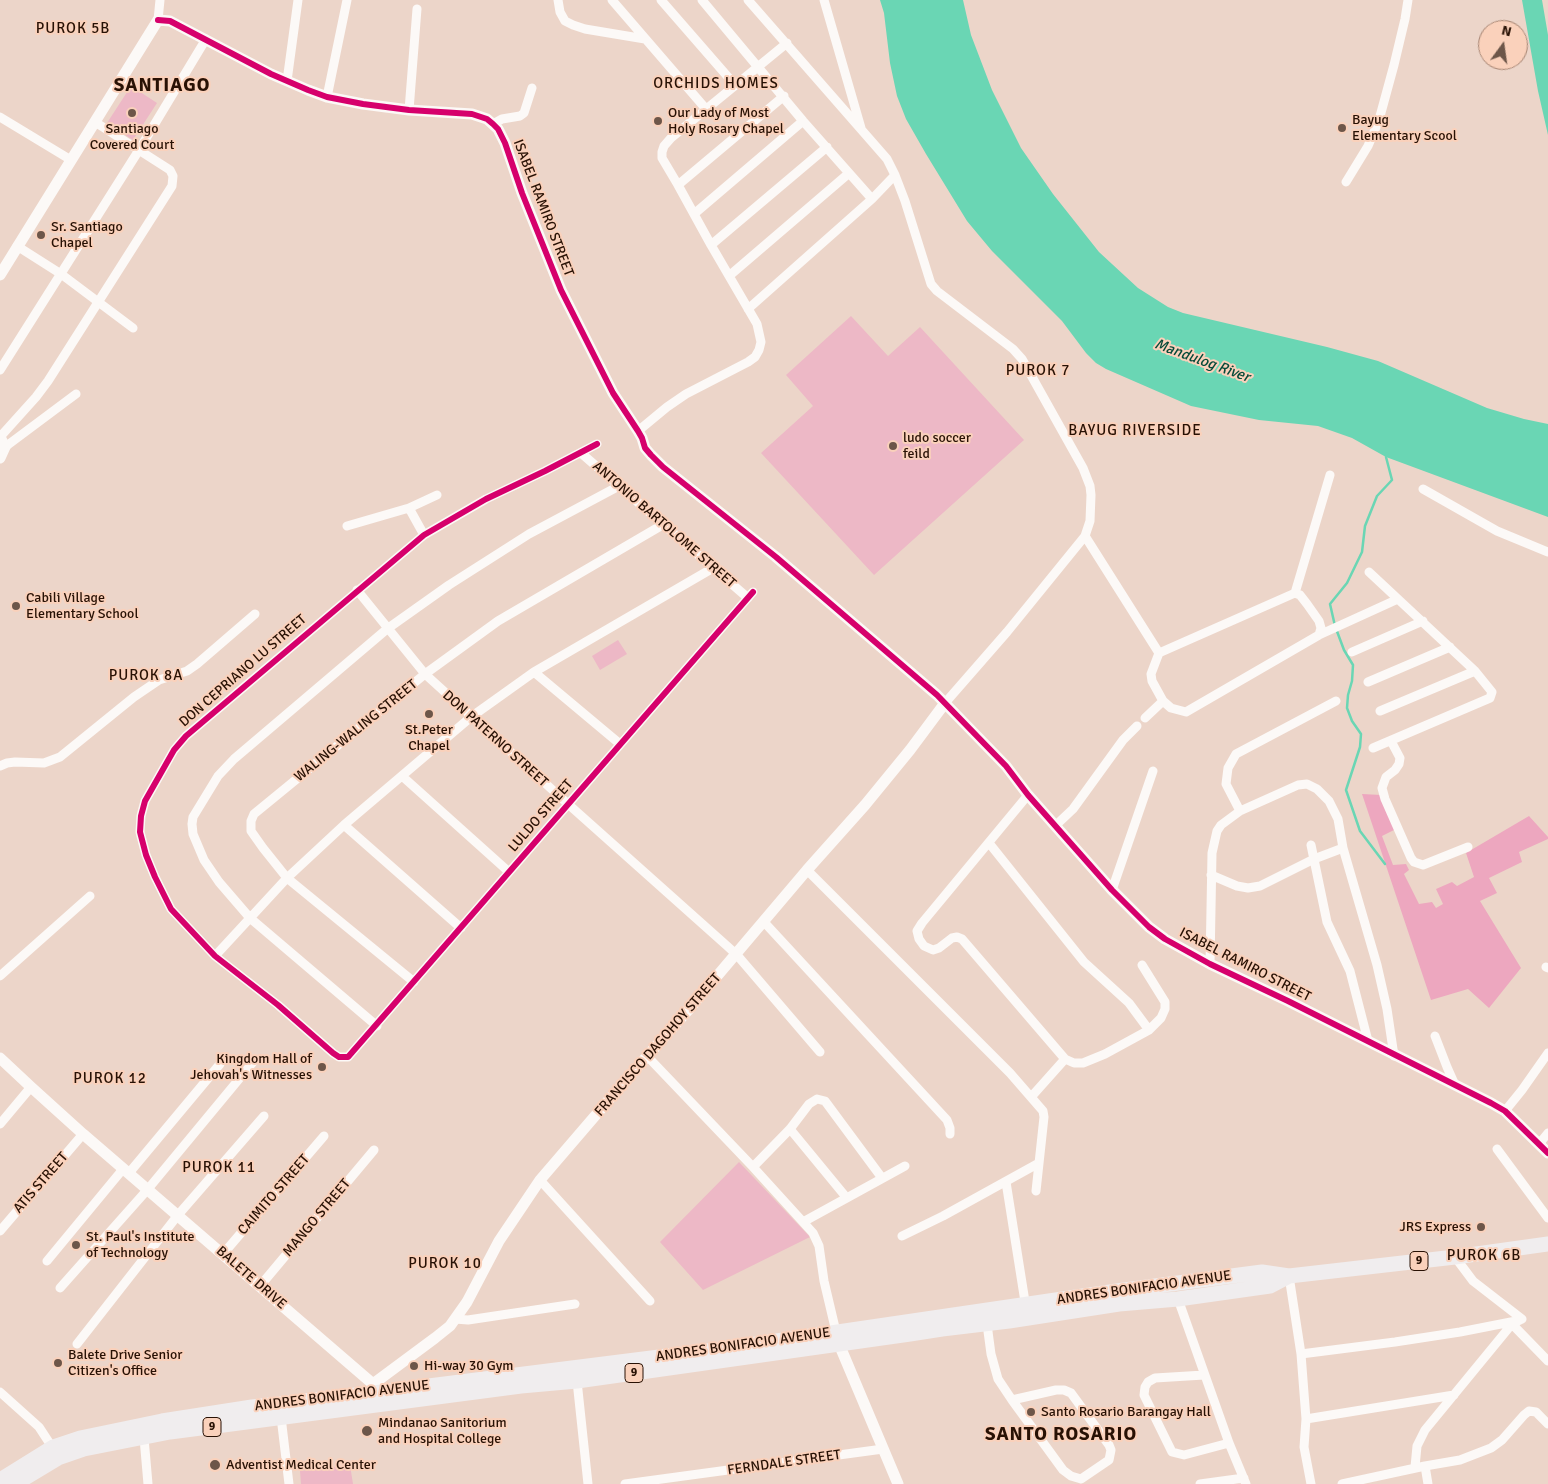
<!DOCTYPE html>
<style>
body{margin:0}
#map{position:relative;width:1548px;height:1484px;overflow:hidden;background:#ecd5c9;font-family:Signika,sans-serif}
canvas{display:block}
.north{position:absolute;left:1478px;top:20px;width:50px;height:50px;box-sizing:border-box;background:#fad1bb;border:1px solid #a68472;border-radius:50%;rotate:14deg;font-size:14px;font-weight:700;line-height:20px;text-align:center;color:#281104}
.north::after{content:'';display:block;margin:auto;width:18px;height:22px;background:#6d5649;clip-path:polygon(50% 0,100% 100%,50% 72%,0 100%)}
</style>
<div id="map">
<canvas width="1548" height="1484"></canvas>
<div class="north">N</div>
</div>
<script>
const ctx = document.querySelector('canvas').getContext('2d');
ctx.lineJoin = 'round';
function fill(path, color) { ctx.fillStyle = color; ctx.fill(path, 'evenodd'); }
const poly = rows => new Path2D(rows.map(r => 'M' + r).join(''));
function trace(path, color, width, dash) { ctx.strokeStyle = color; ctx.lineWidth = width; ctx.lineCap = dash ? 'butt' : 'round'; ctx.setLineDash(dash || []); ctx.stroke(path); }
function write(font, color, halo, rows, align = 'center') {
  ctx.font = font + ' Signika,sans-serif'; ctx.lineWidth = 4; ctx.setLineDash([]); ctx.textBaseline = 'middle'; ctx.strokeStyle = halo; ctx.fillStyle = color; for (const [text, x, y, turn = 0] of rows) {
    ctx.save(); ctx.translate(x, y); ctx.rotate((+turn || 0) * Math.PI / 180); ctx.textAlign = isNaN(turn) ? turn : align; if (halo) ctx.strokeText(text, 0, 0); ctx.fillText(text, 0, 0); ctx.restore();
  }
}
const green = poly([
 [131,86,157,103,133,140,107,123],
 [851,316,888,356,920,327,1024,440,874,575,761,453,813,406,786,375],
 [618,640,627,654,600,670,592,656],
 [739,1162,810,1237,703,1290,660,1242],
 [350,1465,353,1484,301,1484,300,1471]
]);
const forest = poly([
 [1362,794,1381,795,1396,829,1382,836,1393,865,1406,864,1409,870,1404,874,1419,904,1432,902,1436,908,1443,904,1436,889,1452,882,1457,886,1474,877,1466,853,1529,816,1548,837,1548,839,1519,852,1522,862,1489,878,1497,893,1480,901,1521,968,1489,1008,1468,989,1431,1000]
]);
const water = poly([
 [880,0,963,0,971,35,992,90,1021,148,1053,194,1099,252,1138,288,1168,307,1183,313,1327,347,1378,361,1487,408,1524,419,1548,424,1548,517,1386,457,1352,438,1318,426,1259,420,1191,406,1106,369,1096,363,1086,353,1062,321,992,251,967,221,926,154,906,119,897,96,890,63,884,13],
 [1522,0,1542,0,1548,35,1548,135,1538,91]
]);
const stream = poly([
 [1385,864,1360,831,1346,790,1360,747,1361,734,1352,721,1347,708,1348,695,1352,681,1353,665,1344,650,1335,626,1330,604,1347,583,1362,552,1365,526,1377,496,1392,480,1386,457,1387,454]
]);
const street = poly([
 [558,0,560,12,565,21,573,25,585,29,645,39],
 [612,0,706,109],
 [661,0,735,85],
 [702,0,803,121,872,199],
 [824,0,861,128],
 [158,20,160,0],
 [287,81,298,0],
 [327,97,347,0],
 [409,110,417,9],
 [0,117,71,160],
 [493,124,502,119,520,116,524,113,532,88],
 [895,175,905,201,931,284,937,291,1013,349,1022,359,1083,468,1090,486,1091,495,1090,521,1085,536,1007,632,945,703],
 [1346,182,1368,146,1379,120,1394,65,1405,19,1408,0],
 [678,185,784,96],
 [694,214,803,121],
 [711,245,827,147],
 [17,246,61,274,133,328],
 [729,276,848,174],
 [748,309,872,199,895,175,887,159,748,0],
 [0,370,139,150,206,39],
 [638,431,667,407,686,394,748,362,755,357,759,350,761,342,757,324,711,245,678,185,662,158,662,152,664,146,671,138,787,43],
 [0,437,36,397,48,381,172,186,173,176,170,170,95,122],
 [597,444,545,471,486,499,424,535,186,736,174,750,145,801,141,816,140,832,146,855,155,877,171,909,215,956,278,1005,333,1053,339,1057,348,1057,753,592],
 [5,447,76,394],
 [581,453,748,598],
 [1423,489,1497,531,1548,552],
 [409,508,424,535],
 [347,526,409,508,437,495],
 [1085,536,1159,653],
 [1369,572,1475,671,1492,692,1490,698,1373,748],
 [357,590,425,674,568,804,726,945,737,955,820,1052],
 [1319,635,1398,599],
 [1352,652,1423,621],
 [534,672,620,744],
 [1368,682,1450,647],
 [1163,701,1171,708,1186,712,1319,635,1321,628,1319,621,1307,604,1300,595,1295,593],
 [1380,711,1475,671],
 [1145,718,1163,701,1152,681,1151,674,1159,653,1295,593,1330,475],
 [1391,741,1400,758,1399,764,1395,770,1386,777,1382,788,1385,799,1411,858,1414,862,1423,865,1468,847],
 [0,766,7,763,15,762,44,763,60,757,134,697,159,680,187,671,197,664,255,614],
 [402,776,509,872],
 [1028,795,922,923,917,931,919,939,924,946,933,950,939,948,952,938,957,937,962,939,1065,1059,1074,1063,1083,1063,1105,1054,1149,1030,1161,1018,1165,1009,1165,1002,1142,965],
 [1240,811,1226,784,1228,768,1236,754,1336,701],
 [344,825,461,928],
 [1055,826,1073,809,1123,740,1137,726],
 [989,843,1084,962,1129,1003,1149,1030],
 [1311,845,1327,922,1350,971,1368,1041],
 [807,870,1010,1073,1043,1111,1044,1117,1036,1191],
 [1211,875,1237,886,1248,888,1260,886,1314,859,1343,848],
 [1112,890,1153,771],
 [764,922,947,1120,950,1128,950,1134],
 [215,956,287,878,344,825,471,717,534,672,713,568],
 [1210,964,1212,853,1217,831,1221,825,1240,811,1298,785,1307,784,1317,789,1329,801,1338,819,1343,848,1377,965,1387,1009,1394,1056],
 [1546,967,1548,968],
 [0,976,90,896],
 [414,982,287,878,263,848,251,831,251,821,254,814,425,674,498,621,664,524],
 [377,1026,250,918,219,882,204,860,193,834,192,824,193,817,218,776,234,759,387,629,449,585,529,534,619,486],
 [1435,1036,1447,1067,1455,1085],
 [647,1056,753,1167,813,1233,819,1246,824,1281,837,1336],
 [1032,1096,1065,1059],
 [1505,1111,1522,1090,1548,1053],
 [0,1124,31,1087],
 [790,1129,846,1197],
 [1539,1144,1548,1133],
 [1497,1149,1548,1218],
 [753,1167,790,1129,809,1104,817,1099,825,1101,882,1178],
 [129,1173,220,1064],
 [540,1180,650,1301],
 [1006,1182,1026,1308],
 [803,1222,905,1166],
 [0,1231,83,1134],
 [902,1236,943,1216,1039,1163],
 [223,1254,324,1136],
 [47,1261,123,1169],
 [1289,1276,1301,1354,1306,1419,1304,1447,1311,1484],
 [260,1286,374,1150],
 [60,1288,148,1189,254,1061],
 [1178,1299,1229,1443,1246,1484],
 [455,1319,468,1320,575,1304],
 [987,1324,991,1354,998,1379,1012,1400,1063,1470,1071,1476,1081,1479,1109,1460,1111,1450,1109,1445,1071,1393,1064,1390,1056,1390,1012,1400],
 [1512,1324,1548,1361],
 [77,1344,178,1215,264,1116],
 [1301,1354,1395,1342,1460,1332,1516,1321],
 [1204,1375,1155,1378,1148,1382,1145,1387,1144,1395,1172,1452,1184,1455,1229,1443],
 [577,1381,588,1484],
 [0,1392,39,1427,54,1450],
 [281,1417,289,1484],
 [1306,1419,1454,1395],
 [144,1438,148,1484],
 [1425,1466,1460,1460,1491,1448,1502,1440,1524,1415,1529,1411,1536,1412,1548,1424],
 [1415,1467,1417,1446,1425,1430,1512,1324,1522,1319,1473,1281,1455,1257],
 [625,1484,883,1449],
 [1200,1484,1244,1478],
 [1342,1484,1425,1466,1428,1484]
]);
const secondary = poly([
 [0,275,158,20,170,21,271,74,308,90,327,97,363,104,409,110,472,114,487,119,498,129,505,143,522,193,561,290,613,393,638,431,642,438,645,448,651,455,663,467,776,557,937,695,1006,766,1028,795,1112,890,1149,927,1165,939,1210,964,1288,1001,1491,1103,1505,1111,1548,1153],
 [0,437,5,447,0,458],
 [0,1058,31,1087,83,1134,373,1384,373,1391],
 [839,1344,898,1484],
 [373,1384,435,1338,450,1326,467,1302,499,1241,540,1180,625,1081,690,1008,807,870,865,805,910,750,945,703]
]);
const highway = poly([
 [0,1480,53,1447,80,1438,162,1421,252,1407,373,1393,715,1350,1117,1291,1262,1272,1289,1276,1455,1257,1548,1244],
 [15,1484,58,1458,84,1449,170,1432,521,1386,577,1381,910,1334,942,1329,1009,1321,1119,1304,1178,1299,1270,1286,1289,1276]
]);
const cycleway = poly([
 [158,20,170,21,271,74,308,90,327,97,363,104,409,110,472,114,487,119,493,124,498,129,505,143,522,193,561,290,613,393,638,431,642,438,645,448,651,455,663,467,776,557,937,695,1006,766,1028,795,1112,890,1149,927,1165,939,1210,964,1288,1001,1491,1103,1505,1111,1548,1153],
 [597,444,545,471,486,499,424,535,186,736,174,750,145,801,141,816,140,832,146,855,155,877,171,909,215,956,278,1005,333,1053,339,1057,348,1057,753,592]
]);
const markers = [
 [132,113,5,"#6d5649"],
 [658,121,5,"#6d5649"],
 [1342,128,5,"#6d5649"],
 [41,235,5,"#6d5649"],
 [893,446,5,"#6d5649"],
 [16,606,5,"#6d5649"],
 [429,714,5,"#6d5649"],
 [322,1067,5,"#6d5649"],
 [1481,1227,5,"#6d5649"],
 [76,1245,5,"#6d5649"],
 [58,1363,5,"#6d5649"],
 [414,1366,5,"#6d5649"],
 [1031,1412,5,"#6d5649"],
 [367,1431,6,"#6d5649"],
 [215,1465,6,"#6d5649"]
];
const shields = [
 [1419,1261,18],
 [634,1373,18],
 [212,1427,18]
];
const shieldNames = [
 ["9",1419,1261],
 ["9",634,1373],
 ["9",212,1427]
];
const poiNames = [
 ["Our Lady of Most",668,113],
 ["Holy Rosary Chapel",668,129],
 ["Bayug",1352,120],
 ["Elementary Scool",1352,136],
 ["Santiago",132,129,"center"],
 ["Covered Court",132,145,"center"],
 ["Sr. Santiago",51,227],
 ["Chapel",51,243],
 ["ludo soccer",903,438],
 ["feild",903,454],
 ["Cabili Village",26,598],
 ["Elementary School",26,614],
 ["St.Peter",429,730,"center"],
 ["Chapel",429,746,"center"],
 ["Kingdom Hall of",312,1059,"right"],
 ["Jehovah's Witnesses",312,1075,"right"],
 ["JRS Express",1471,1227,"right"],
 ["St. Paul's Institute",86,1237],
 ["of Technology",86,1253],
 ["Balete Drive Senior",68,1355],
 ["Citizen's Office",68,1371],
 ["Hi-way 30 Gym",424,1366],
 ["Santo Rosario Barangay Hall",1041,1412],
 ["Mindanao Sanitorium",378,1423],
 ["and Hospital College",378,1439],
 ["Adventist Medical Center",226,1465]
];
const streetNames = [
 ["ISABEL RAMIRO STREET",543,208,69],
 ["ANTONIO BARTOLOME STREET",664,525,41],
 ["DON CEPRIANO LU STREET",243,671,-41],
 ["WALING-WALING STREET",356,731,-39],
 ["DON PATERNO STREET",495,739,42],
 ["LULDO STREET",541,816,-49],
 ["ISABEL RAMIRO STREET",1245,965,27],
 ["FRANCISCO DAGOHOY STREET",658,1045,-49],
 ["ATIS STREET",41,1183,-49],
 ["CAIMITO STREET",274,1195,-49],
 ["MANGO STREET",317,1218,-50],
 ["BALETE DRIVE",251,1278,41],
 ["ANDRES BONIFACIO AVENUE",1144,1288,-8],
 ["ANDRES BONIFACIO AVENUE",743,1345,-8],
 ["ANDRES BONIFACIO AVENUE",342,1396,-7],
 ["FERNDALE STREET",784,1463,-8]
];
const neighbourhoodNames = [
 ["PUROK 5B",73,29],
 ["ORCHIDS HOMES",716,84],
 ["PUROK 7",1038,371],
 ["BAYUG RIVERSIDE",1135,431],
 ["PUROK 8A",146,676],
 ["PUROK 12",110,1079],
 ["PUROK 11",219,1168],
 ["PUROK 6B",1484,1256],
 ["PUROK 10",445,1264]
];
const waterNames = [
 ["Mandulog River",1202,361,20]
];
const districtNames = [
 ["SANTIAGO",162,86],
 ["SANTO ROSARIO",1061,1435]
];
fill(green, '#edb8c6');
fill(forest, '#eda7bf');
fill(water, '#6ad6b4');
trace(stream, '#6ad6b4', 2.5);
trace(street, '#fcf9f7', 9);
trace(secondary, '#fcf9f7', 11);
trace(highway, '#f0edee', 15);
trace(cycleway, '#d6006c', 6);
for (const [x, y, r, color] of markers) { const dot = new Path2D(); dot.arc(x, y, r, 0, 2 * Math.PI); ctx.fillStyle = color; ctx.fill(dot); trace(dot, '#fad1bb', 2); }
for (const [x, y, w] of shields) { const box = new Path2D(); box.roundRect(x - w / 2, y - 9.5, w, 19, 4); ctx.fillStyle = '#fad1bb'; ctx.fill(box); trace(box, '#281104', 1); }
write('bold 12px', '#281104', null, shieldNames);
write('14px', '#281104', '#fad1bb', poiNames, 'left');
write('14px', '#281104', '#fad1bb', streetNames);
ctx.letterSpacing = '1px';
write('15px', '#281104', '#fad1bb', neighbourhoodNames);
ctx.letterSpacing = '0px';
write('italic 15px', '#064a39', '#fad1bb', waterNames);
ctx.letterSpacing = '1px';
write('bold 19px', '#281104', '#fad1bb', districtNames);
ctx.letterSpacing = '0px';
</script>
